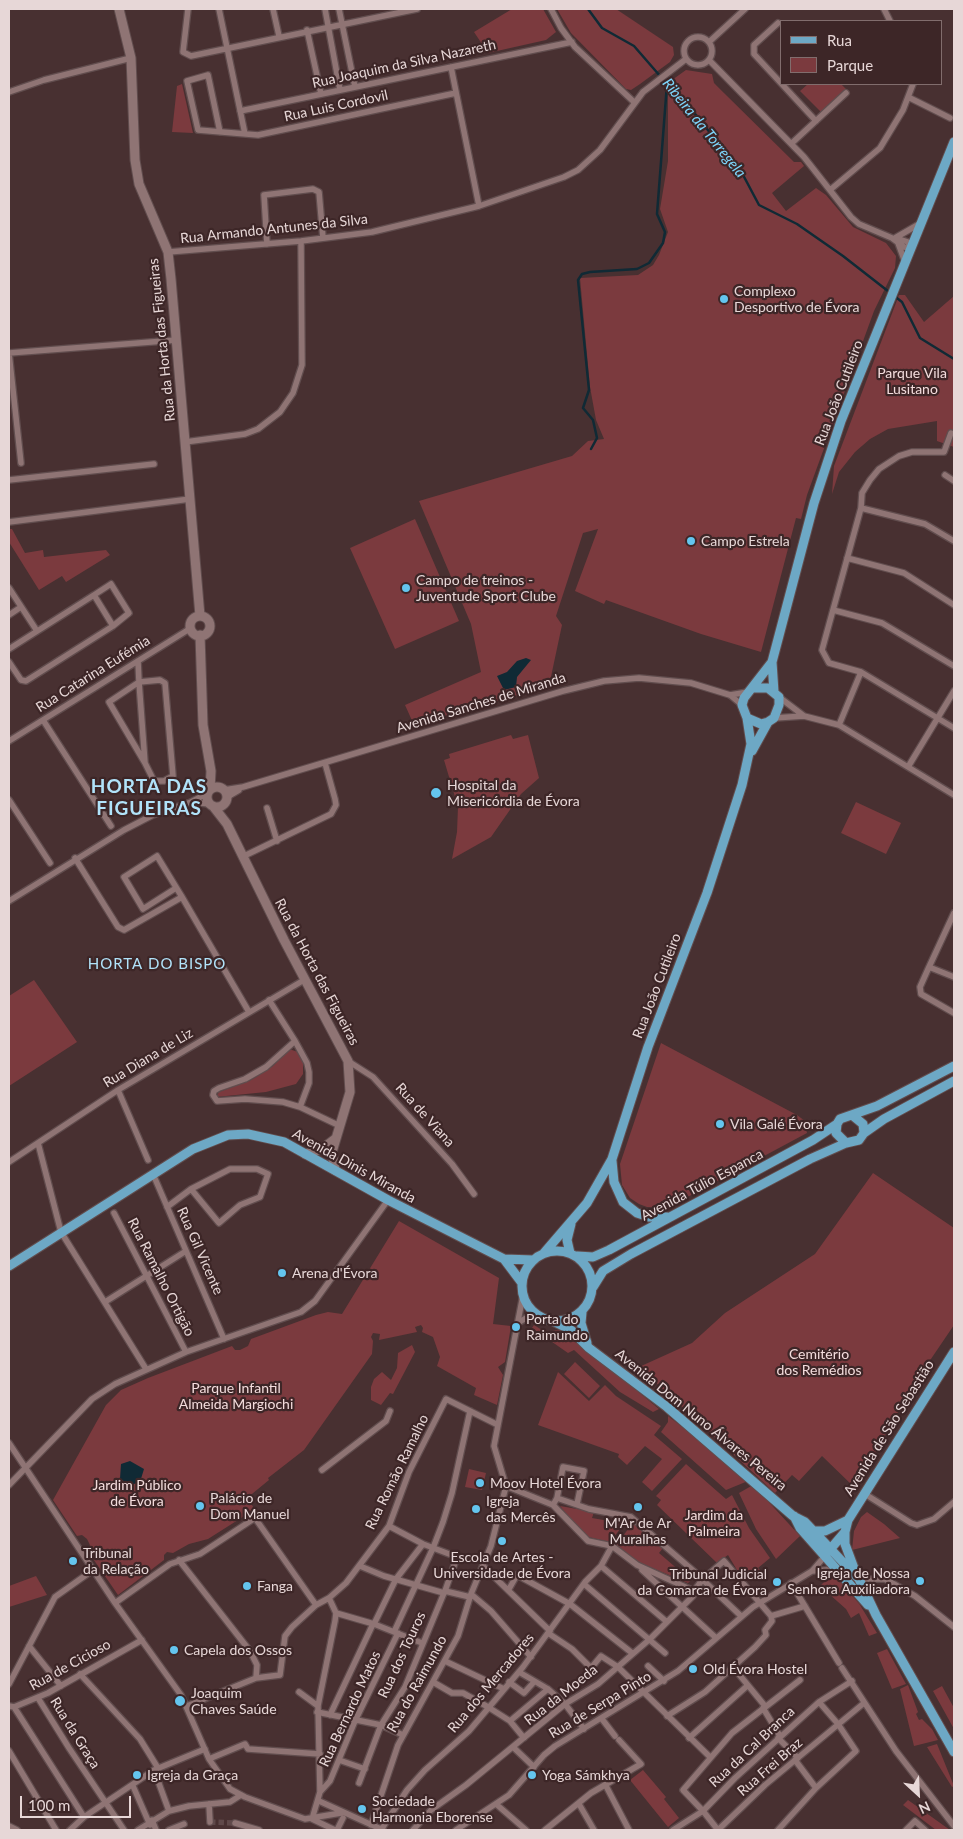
<!DOCTYPE html>
<meta charset="utf-8">
<style>
body{margin:0}
#map{position:relative;width:963px;height:1839px;overflow:hidden;background:#483031;font-family:Lato,sans-serif}
canvas{display:block}
.frame{position:absolute;inset:0;border:10px solid #e7d7d7;pointer-events:none}
.legend{position:absolute;left:780px;top:20px;width:162px;height:65px;box-sizing:border-box;background:#3d2627;border:1px solid #816d6d;margin:0;padding:6px 9px;list-style:none;font-size:15px;color:#e7d7d7}
.legend li{display:flex;align-items:center;gap:10px;height:25px}
.legend b{width:25px;border:1px solid #816d6d}
.north{position:absolute;left:893px;top:1769px;width:50px;height:50px;-webkit-text-stroke:4px #3d2627;paint-order:stroke;rotate:155deg;font-size:14px;font-weight:700;line-height:20px;text-align:center;color:#e7d7d7}
.north::after{content:'';display:block;margin:auto;width:18px;height:22px;background:#e7d7d7;clip-path:polygon(50% 0,100% 100%,50% 72%,0 100%)}
.scale{position:absolute;left:20px;top:1796px;width:111px;height:22px;box-sizing:border-box;border:2px solid #e7d7d7;border-top:0;padding-left:6px;font-size:15px;line-height:18px;white-space:nowrap;color:#e7d7d7;-webkit-text-stroke:4px #3d2627;paint-order:stroke}
</style>
<div id="map">
<canvas width="963" height="1839"></canvas>
<div class="frame"></div>
<ul class="legend">
<li><b style="height:6px;background:#6da8c5"></b>Rua</li>
<li><b style="height:14px;background:#7b3a3e"></b>Parque</li>
</ul>
<div class="north">N</div>
<div class="scale">100 m</div>
</div>
<script>
const ctx = document.querySelector('canvas').getContext('2d');
ctx.lineJoin = 'round';
function fill(path, color) { ctx.fillStyle = color; ctx.fill(path, 'evenodd'); }
const poly = rows => new Path2D(rows.map(r => 'M' + r).join(''));
function trace(path, color, width, dash) { ctx.strokeStyle = color; ctx.lineWidth = width; ctx.lineCap = dash ? 'butt' : 'round'; ctx.setLineDash(dash || []); ctx.stroke(path); }
function write(font, color, halo, rows, align = 'center') {
  ctx.font = font + ' Lato,sans-serif'; ctx.lineWidth = 4.5; ctx.setLineDash([]); ctx.textBaseline = 'middle'; ctx.strokeStyle = halo; ctx.fillStyle = color; for (const [text, x, y, turn = 0] of rows) {
    ctx.save(); ctx.translate(x, y); ctx.rotate((+turn || 0) * Math.PI / 180); ctx.textAlign = isNaN(turn) ? turn : align; if (halo) ctx.strokeText(text, 0, 0); ctx.fillText(text, 0, 0); ctx.restore();
  }
}
const green = poly([
 [512,9,543,9,556,32,546,40,488,53,474,32],
 [557,9,616,9,673,47,674,55,670,62,640,84,631,90,626,89,571,33],
 [686,70,712,74,714,83,724,93,794,162,801,162,804,166,772,193,786,211,816,188,826,195,853,227,886,243,896,256,895,268,874,311,807,495,801,519,796,518,761,652,701,634,606,600,604,604,575,591,598,529,583,533,556,616,562,625,549,686,414,725,405,705,481,672,471,624,419,501,572,456,588,441,604,439,596,420,590,387,580,278,638,275,653,265,659,255,668,232,660,209,668,161,668,93,672,80],
 [182,84,193,133,172,132,177,86],
 [808,84,841,84,847,90,822,113,800,91],
 [899,295,905,295,924,322,954,296,954,447,937,441,937,421,888,429,870,439,855,452,839,472,832,494,834,466],
 [415,519,459,621,395,649,350,548],
 [9,529,12,529,25,553,43,550,44,557,106,550,110,555,66,582,62,576,39,590,9,542],
 [511,735,513,739,528,735,539,778,521,794,491,837,452,859,457,832,458,807,444,760,450,758,449,754],
 [856,802,901,823,886,854,841,833],
 [34,980,77,1042,9,1086,9,996],
 [661,1043,797,1115,805,1121,807,1133,667,1208,647,1207,639,1204,630,1198,622,1185,620,1164],
 [289,1049,298,1052,303,1062,303,1074,296,1084,266,1092,216,1097,219,1092,251,1080,273,1066],
 [873,1173,954,1228,954,1325,914,1384,869,1464,853,1486,822,1456,799,1481,792,1475,775,1493,639,1367,692,1343,725,1313,815,1254],
 [399,1221,499,1278,493,1324,511,1326,505,1362,498,1367,503,1375,497,1405,474,1395,476,1388,437,1366,440,1357,433,1337,422,1332,423,1328,421,1325,415,1327,417,1332,379,1340,380,1334,373,1333,371,1337,373,1341,372,1354,304,1450,268,1478,269,1480,247,1498,254,1508,249,1513,208,1539,189,1544,173,1553,167,1552,164,1555,164,1560,118,1595,87,1550,90,1545,87,1539,82,1535,77,1536,53,1500,106,1405,121,1390,148,1378,232,1346,235,1350,240,1350,248,1346,251,1339,316,1315,328,1312,342,1314],
 [534,1325,545,1332,559,1330,572,1337,659,1409,653,1412,620,1392,574,1350,568,1353,532,1328],
 [412,1345,415,1352,393,1394,390,1393,381,1405,371,1400,371,1387,374,1379,382,1372,391,1380,397,1368,398,1353],
 [575,1362,600,1386,589,1398,564,1374],
 [558,1372,589,1401,605,1385,616,1396,661,1426,654,1435,682,1459,652,1491,642,1482,662,1459,645,1446,627,1465,618,1457,619,1454,538,1425],
 [668,1416,720,1456,748,1481,726,1490,661,1432,668,1422],
 [686,1464,726,1499,732,1495,749,1528,770,1558,758,1568,761,1571,749,1577,745,1571,740,1575,728,1555,717,1563,657,1505,661,1500,656,1496],
 [469,1469,486,1473,482,1490,465,1487],
 [753,1485,800,1536,776,1559,756,1529,739,1493],
 [560,1506,594,1512,592,1518,615,1522,616,1518,627,1520,610,1542,584,1536],
 [867,1512,884,1524,900,1538,852,1550,854,1531,861,1517],
 [633,1523,663,1548,659,1553,688,1578,693,1574,695,1576,688,1583,636,1561,615,1546],
 [831,1575,836,1576,860,1605,877,1633,869,1636,859,1613,851,1618,846,1609,820,1586],
 [36,1576,47,1595,9,1607,9,1586],
 [887,1649,906,1684,892,1689,877,1653],
 [908,1685,918,1712,916,1714,919,1720,922,1719,932,1729,938,1740,914,1746,900,1689],
 [942,1686,954,1708,954,1729,933,1691],
 [937,1744,954,1786,952,1787,927,1747],
 [643,1770,666,1797,664,1799,679,1818,668,1827,630,1780],
 [908,1800,950,1830,936,1830,903,1805]
]);
const water = poly([
 [526,658,531,660,517,677,516,687,504,690,497,676,507,672,517,661],
 [130,1461,144,1469,140,1482,131,1485,120,1479,121,1464]
]);
const stream = poly([
 [588,9,602,28,634,46,667,84,688,105,742,173,759,205,797,224,843,256,902,302,920,338,954,359],
 [591,449,597,438,593,420,583,408,589,390,578,280,582,274,590,272,637,269,649,263,663,243,665,232,657,214,667,84]
]);
const streetTunnel = poly([
 [210,1822,235,1823]
]);
const street = poly([
 [188,9,183,52,191,56,417,9],
 [219,9,245,134],
 [273,9,279,36],
 [325,9,340,90],
 [339,9,355,87],
 [551,9,561,28,575,47,634,102],
 [884,9,890,21],
 [778,23,754,45,754,54,816,121],
 [307,30,321,94],
 '684 51a14 14 0 1 1 28 0a14 14 0 1 1-28 0Z',
 [709,42,745,9],
 [709,60,804,157,851,217,859,224,892,238,904,247,911,248],
 [451,67,479,206],
 [9,92,44,80,131,58],
 [908,97,950,118],
 [240,111,572,42],
 [220,132,208,75,187,81,198,130,258,135,456,93],
 [792,143,846,93],
 [830,190,880,148,903,110,913,84],
 [895,238,921,223],
 [896,238,908,242,911,248],
 [898,243,905,262],
 [267,244,264,195,313,189,319,192,323,238],
 [168,252,301,241,372,232,479,206,564,177,578,170,600,150,643,92,686,59],
 [9,353,177,340],
 [9,353,21,463],
 [951,433,944,452,912,452,899,456,879,469,870,480,862,493,861,508,822,650,829,663,861,672,954,728],
 [185,442,245,434,258,429,280,412,293,393,302,365,301,241],
 [945,475,954,481],
 [9,480,154,464],
 [861,508,925,524,954,541],
 [9,522,190,499],
 [847,558,904,573,954,605],
 [111,584,129,613,113,626,94,595,111,584],
 [9,588,37,631],
 [833,610,882,623,954,666],
 [9,615,21,607],
 [9,649,94,595],
 [138,661,139,682,145,763,109,702,139,682,160,680,165,683,173,776,164,781,154,781,145,763],
 [9,662,21,680,26,681,113,626],
 [730,695,748,692],
 [779,697,804,716],
 [774,718,804,716,839,725,954,795],
 [43,720,111,826],
 [839,725,861,672],
 [9,741,191,628],
 [908,767,954,691],
 [224,790,243,787,563,691,604,681,639,678,691,683,730,695,742,705],
 [227,797,239,790],
 [9,800,50,863],
 [191,802,210,804],
 [267,808,277,841],
 [242,857,331,814,336,805,335,799,325,763],
 [75,858,118,927,124,930,182,897],
 [176,888,143,909,124,877,157,856,182,897,249,1012],
 [9,901,124,830,153,815,191,802,208,793],
 [954,913,929,967,954,977],
 [929,967,920,987,921,994,954,1013],
 [269,1000,295,1041],
 [348,1061,373,1077,452,1164,474,1194],
 [118,1090,148,1160],
 [300,1107,309,1083,309,1072,307,1063,295,1041,266,1067,245,1079,219,1088,214,1091,213,1095,217,1101,245,1099,283,1102,300,1107,340,1126],
 [38,1143,61,1232,146,1369],
 [9,1162,118,1090,304,980],
 [153,1174,224,1339],
 [167,1207,191,1189,230,1169,257,1169,268,1174,260,1197,240,1205,219,1223,191,1189],
 [114,1213,186,1352],
 [105,1302,186,1251],
 [518,1323,526,1318,538,1316],
 [9,1443,115,1603,181,1695,209,1759,230,1789,245,1797,305,1819,341,1813],
 [322,1470,386,1421,390,1411],
 [9,1485,92,1399,115,1384,186,1352,301,1312,315,1301,388,1200],
 [506,1486,553,1505,588,1541,612,1546,637,1565,694,1591,703,1579,724,1561,771,1616],
 [865,1494,911,1523,917,1525,934,1519,954,1502],
 [557,1498,563,1467,584,1471,577,1504],
 [553,1505,557,1498,589,1509,631,1517,703,1579],
 [389,1526,423,1544,457,1557,445,1591],
 [179,1560,250,1651,257,1665,256,1678],
 [360,1566,384,1576,444,1593,445,1591,470,1597],
 [483,1566,550,1631],
 [601,1566,667,1622],
 [642,1570,715,1637],
 [812,1571,827,1570,839,1574],
 [859,1579,885,1579,915,1596,954,1627],
 [704,1581,741,1616],
 [791,1583,839,1663],
 [584,1584,665,1653],
 [509,1589,517,1575,570,1604,632,1653],
 [471,1594,491,1611,531,1657],
 [329,1598,336,1613,335,1621,318,1706,320,1792,312,1819,335,1830],
 [115,1603,170,1564,200,1554,255,1518,316,1605],
 [336,1613,374,1624,422,1643],
 [771,1616,805,1606],
 [374,1624,396,1579,423,1544],
 [394,1632,433,1548,443,1522,452,1493,470,1411],
 [548,1633,572,1649,591,1668,601,1656,618,1667,710,1757],
 [29,1646,61,1686],
 [445,1661,504,1689],
 [648,1666,664,1681],
 [733,1667,765,1706],
 [842,1668,896,1751,954,1826],
 [519,1672,548,1689,565,1704,584,1729],
 [80,1674,140,1739,158,1768],
 [433,1682,452,1693,463,1693,488,1707,510,1721,524,1738],
 [509,1682,524,1693,534,1682],
 [9,1684,55,1597,93,1570],
 [299,1692,318,1706],
 [38,1698,69,1748,124,1830],
 [9,1706,14,1707,48,1693,142,1640],
 [187,1706,256,1678,280,1675,285,1636,292,1627,316,1605,329,1598,346,1583,389,1526,409,1472,446,1399,498,1425],
 [14,1707,84,1817],
 [763,1708,780,1736],
 [317,1712,381,1725,403,1735],
 [330,1715,373,1624],
 [667,1716,705,1692,755,1647,766,1635,765,1630,772,1621,771,1616],
 [602,1719,615,1736],
 [510,1721,548,1689],
 [689,1738,747,1686],
 [778,1738,798,1758],
 [513,1747,534,1767],
 [9,1751,56,1830],
 [209,1759,245,1744,248,1749,320,1754],
 [339,1760,365,1769],
 [795,1760,816,1788],
 [154,1770,169,1811],
 [359,1783,381,1725,405,1687,444,1593],
 [605,1784,629,1830],
 [133,1786,150,1825],
 [320,1792,330,1781,355,1721,398,1633],
 [319,1801,383,1830],
 [209,1804,210,1822],
 [496,1804,526,1830],
 [579,1804,594,1830],
 [152,1820,156,1830],
 [235,1823,259,1830],
 [371,1825,398,1745,458,1636,471,1594,491,1546,506,1486,494,1446,523,1295],
 [9,1826,17,1830],
 [70,1830,84,1817,154,1770,205,1749],
 [138,1830,169,1811,189,1806,230,1802,241,1795],
 [169,1830,184,1824],
 [337,1830,343,1818],
 [381,1830,407,1790,425,1770,469,1731,523,1667,585,1582,601,1566,612,1546],
 [413,1830,431,1810,466,1785,565,1704,598,1684,650,1639,693,1596,694,1591],
 [456,1830,509,1795,544,1755,555,1746,678,1671,753,1607,812,1571,825,1556],
 [545,1830,591,1793,641,1764,619,1740],
 [673,1830,703,1811,735,1778,819,1702,852,1681],
 [718,1830,703,1811,683,1790,732,1733,800,1680],
 [718,1830,765,1785,864,1703],
 [778,1830,816,1788,856,1751,838,1724,819,1702],
 [906,1830,915,1821,925,1830]
]);
const secondary = poly([
 [119,9,131,58,135,160,139,184,168,252,171,279,200,616],
 '190 626a10 10 0 1 1 20 0a10 10 0 1 1-20 0Z',
 [200,635,203,725,211,771,210,790],
 '207 797a10 10 0 1 1 20 0a10 10 0 1 1-20 0Z',
 [213,806,227,824,284,940,348,1061,350,1092,332,1152,335,1170],
 [305,1154,322,1149,335,1139]
]);
const primary = poly([
 [774,692,772,662,814,503,841,421,954,142],
 [747,718,761,724,768,722,774,718,779,705,779,697,768,688,754,688],
 [752,751,768,722],
 [864,1133,884,1119,954,1081],
 [846,1143,836,1133,837,1124,840,1119,877,1106,954,1066],
 [612,1161,614,1182,623,1202,637,1213,649,1217,667,1217],
 '522 1286a35 35 0 1 1 70 0a35 35 0 1 1-70 0Z',
 [544,1253,587,1203,612,1159,648,1047,707,893,742,785,751,744,747,718,742,705,744,698,772,662],
 [570,1253,567,1240,571,1224],
 [577,1256,593,1257,609,1250,813,1140,837,1124],
 [504,1259,533,1260],
 [9,1266,193,1149,228,1135,248,1134,284,1142,388,1200,504,1259,522,1283],
 [593,1287,603,1271,631,1254,810,1159,846,1143,859,1140,864,1133,863,1124,852,1115],
 [582,1312,581,1323,587,1343],
 [553,1321,571,1330,589,1348,667,1407,793,1516,805,1522,839,1558,859,1579,876,1615,954,1752],
 [794,1516,800,1528,868,1605],
 [814,1531,825,1531,848,1520],
 [827,1553,845,1532],
 [855,1571,845,1544,845,1532,848,1520,954,1352]
]);
const markers = [
 [724,299,5,"#64c5ee"],
 [691,541,5,"#64c5ee"],
 [406,588,5,"#64c5ee"],
 [436,793,6,"#64c5ee"],
 [720,1124,5,"#64c5ee"],
 [282,1273,5,"#64c5ee"],
 [516,1327,5,"#64c5ee"],
 [480,1483,5,"#64c5ee"],
 [200,1506,5,"#64c5ee"],
 [638,1507,5,"#64c5ee"],
 [476,1509,5,"#64c5ee"],
 [502,1541,5,"#64c5ee"],
 [73,1561,5,"#64c5ee"],
 [920,1581,5,"#64c5ee"],
 [777,1582,5,"#64c5ee"],
 [247,1586,5,"#64c5ee"],
 [174,1650,5,"#64c5ee"],
 [693,1669,5,"#64c5ee"],
 [180,1701,6,"#64c5ee"],
 [137,1775,5,"#64c5ee"],
 [532,1775,5,"#64c5ee"],
 [362,1809,5,"#64c5ee"]
];
const streetNames = [
 ["Rua Joaquim da Silva Nazareth",404,64,-12],
 ["Rua Luis Cordovil",336,106,-12],
 ["Rua Armando Antunes da Silva",274,229,-6],
 ["Rua da Horta das Figueiras",162,340,-96],
 ["Rua João Cutileiro",839,393,-69],
 ["Rua Catarina Eufémia",93,674,-32],
 ["Avenida Sanches de Miranda",481,703,-17],
 ["Rua da Horta das Figueiras",317,972,62],
 ["Rua João Cutileiro",657,986,-69],
 ["Rua Diana de Liz",148,1058,-31],
 ["Rua de Viana",425,1115,48],
 ["Avenida Dinis Miranda",354,1166,29],
 ["Avenida Túlio Espanca",702,1185,-28],
 ["Rua Gil Vicente",200,1251,66],
 ["Rua Ramalho Ortigão",161,1277,63],
 ["Avenida Dom Nuno Álvares Pereira",701,1420,39],
 ["Avenida de São Sebastião",889,1428,-58],
 ["Rua Romão Ramalho",397,1472,-64],
 ["Rua dos Touros",402,1655,-65],
 ["Rua de Cicioso",70,1665,-29],
 ["Rua dos Mercadores",491,1683,-50],
 ["Rua do Raimundo",417,1684,-61],
 ["Rua da Moeda",561,1695,-38],
 ["Rua de Serpa Pinto",600,1705,-31],
 ["Rua Bernardo Matos",350,1709,-65],
 ["Rua da Graça",75,1733,58],
 ["Rua da Cal Branca",752,1747,-43],
 ["Rua Frei Braz",770,1767,-41]
];
const poiNames = [
 ["Complexo",734,291],
 ["Desportivo de Évora",734,307],
 ["Campo Estrela",701,541],
 ["Campo de treinos -",416,580],
 ["Juventude Sport Clube",416,596],
 ["Hospital da",447,785],
 ["Misericórdia de Évora",447,801],
 ["Vila Galé Évora",730,1124],
 ["Arena d'Évora",292,1273],
 ["Porta do",526,1319],
 ["Raimundo",526,1335],
 ["Moov Hotel Évora",490,1483],
 ["Palácio de",210,1498],
 ["Dom Manuel",210,1514],
 ["Igreja",486,1501],
 ["das Mercês",486,1517],
 ["M'Ar de Ar",638,1523,"center"],
 ["Muralhas",638,1539,"center"],
 ["Tribunal",83,1553],
 ["da Relação",83,1569],
 ["Escola de Artes -",502,1557,"center"],
 ["Universidade de Évora",502,1573,"center"],
 ["Igreja de Nossa",910,1573,"right"],
 ["Senhora Auxiliadora",910,1589,"right"],
 ["Tribunal Judicial",767,1574,"right"],
 ["da Comarca de Évora",767,1590,"right"],
 ["Fanga",257,1586],
 ["Capela dos Ossos",184,1650],
 ["Old Évora Hostel",703,1669],
 ["Joaquim",191,1693],
 ["Chaves Saúde",191,1709],
 ["Igreja da Graça",147,1775],
 ["Yoga Sámkhya",542,1775],
 ["Sociedade",372,1801],
 ["Harmonia Eborense",372,1817]
];
const parkNames = [
 ["Parque Vila",912,373],
 ["Lusitano",912,389],
 ["Cemitério",819,1354],
 ["dos Remédios",819,1370],
 ["Parque Infantil",236,1388],
 ["Almeida Margiochi",236,1404],
 ["Jardim Público",137,1485],
 ["de Évora",137,1501],
 ["Jardim da",714,1515],
 ["Palmeira",714,1531]
];
const waterNames = [
 ["Ribeira da Torregela",704,128,51]
];
const neighbourhoodNames = [
 ["HORTA DO BISPO",157,964]
];
const districtNames = [
 ["HORTA DAS",149,787],
 ["FIGUEIRAS",149,809]
];
fill(green, '#7b3a3e');
fill(water, '#102a35');
trace(stream, '#102a35', 2.5);
trace(streetTunnel, '#60494a', 5.5, [5.5, 3]);
trace(street, '#614d4e', 8);
trace(secondary, '#614d4e', 11);
trace(primary, '#614d4e', 11);
trace(street, '#8f7474', 5.5);
trace(secondary, '#8f7474', 9);
trace(primary, '#6da8c5', 9);
for (const [x, y, r, color] of markers) { const dot = new Path2D(); dot.arc(x, y, r, 0, 2 * Math.PI); ctx.fillStyle = color; ctx.fill(dot); trace(dot, '#3d2627', 2); }
write('14px', '#e7d7d7', '#3d2627', streetNames);
write('14px', '#e7d7d7', '#3d2627', poiNames, 'left');
write('14px', '#f4dddd', '#3d2627', parkNames);
write('italic 15px', '#7dd5fb', '#3d2627', waterNames);
ctx.letterSpacing = '1px';
write('15px', '#b1e3fa', '#3d2627', neighbourhoodNames);
ctx.letterSpacing = '0px';
ctx.letterSpacing = '1px';
write('bold 19px', '#b1e3fa', '#3d2627', districtNames);
ctx.letterSpacing = '0px';
</script>
